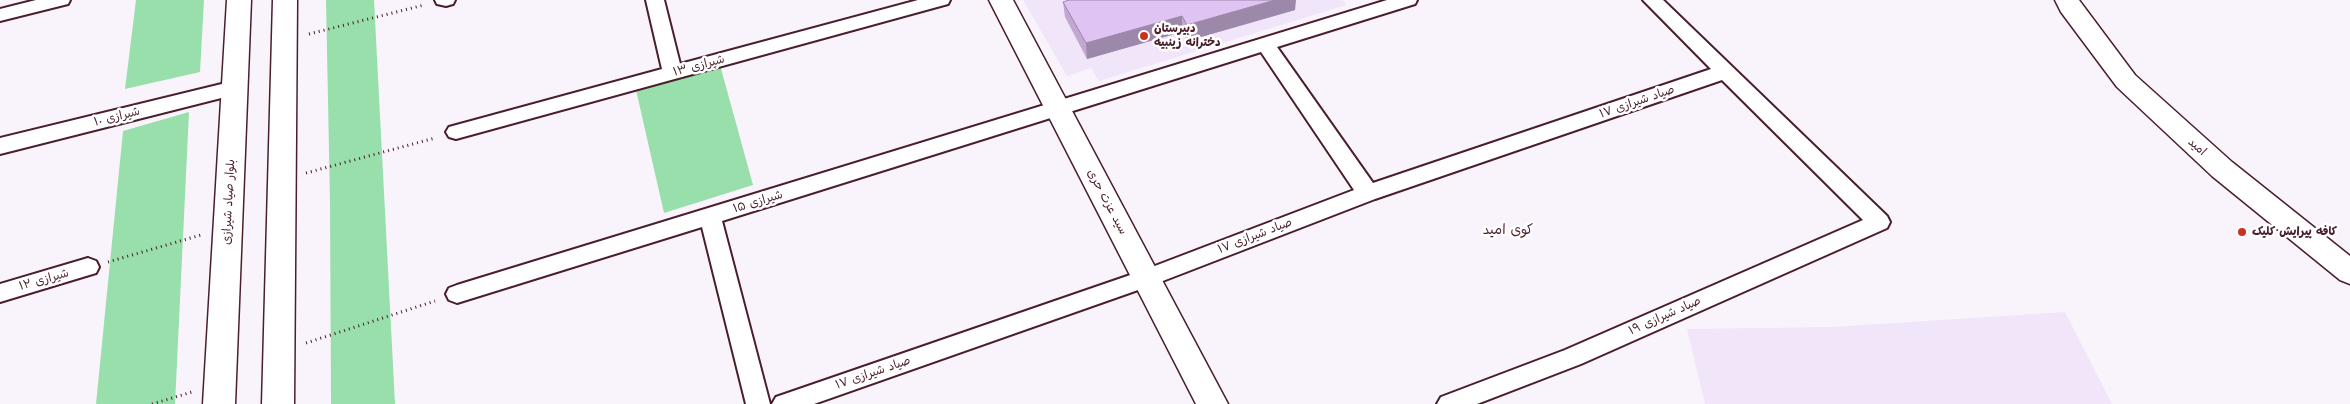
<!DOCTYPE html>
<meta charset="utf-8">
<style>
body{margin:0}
canvas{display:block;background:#f9f3fc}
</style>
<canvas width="2350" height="404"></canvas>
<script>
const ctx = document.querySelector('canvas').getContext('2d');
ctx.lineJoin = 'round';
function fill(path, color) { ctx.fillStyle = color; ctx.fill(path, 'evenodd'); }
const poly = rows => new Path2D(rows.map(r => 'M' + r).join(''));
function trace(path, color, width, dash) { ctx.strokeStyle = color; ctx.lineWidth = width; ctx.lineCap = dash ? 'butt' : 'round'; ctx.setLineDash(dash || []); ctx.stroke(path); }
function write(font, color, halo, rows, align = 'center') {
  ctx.font = font + ' "Shantell Sans","Playpen Sans Arabic",sans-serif'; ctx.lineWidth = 5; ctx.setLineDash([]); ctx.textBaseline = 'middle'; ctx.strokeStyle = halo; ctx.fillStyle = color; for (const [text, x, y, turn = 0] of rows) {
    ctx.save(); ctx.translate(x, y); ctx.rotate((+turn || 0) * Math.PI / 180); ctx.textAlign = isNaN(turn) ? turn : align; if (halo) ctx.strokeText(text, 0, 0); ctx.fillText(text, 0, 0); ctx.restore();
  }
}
const built = poly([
 [1023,0,1343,0,1346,5,1099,81,1091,68,1067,76],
 [2065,312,2112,404,1705,404,1687,329,1833,327]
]);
const green = poly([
 [136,0,204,0,200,72,125,89],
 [326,0,374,0,395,404,331,404,330,201],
 [720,65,753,185,664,213,636,90],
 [189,112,175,404,96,404,123,131]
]);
const path = poly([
 [309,34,424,5],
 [306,173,435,138],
 [108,262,201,235],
 [306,343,435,301],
 [152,404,192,392]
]);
const street = poly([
 [36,0,70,0,68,4,0,21,0,9,36,0],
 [435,0,455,0,453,4,446,6,437,4,435,0],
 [646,0,664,0,680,64,918,0,950,0,948,4,456,139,449,137,446,132,449,127,662,69,646,0],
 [1387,0,1417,0,1415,4,1277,47,1373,183,1711,69,1643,0,1663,0,1887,216,1890,222,1887,228,1581,364,1477,404,1437,404,1441,397,1565,350,1863,220,1722,80,1375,199,1155,284,814,404,772,404,776,397,1139,272,1354,190,1261,52,722,221,770,404,746,404,702,227,457,303,449,300,446,294,449,288,457,285,1387,0],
 [234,81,241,83,244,88,241,93,0,154,0,138,234,81],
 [88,258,96,261,99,267,96,273,0,302,0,284,88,258]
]);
const secondary = poly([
 [227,0,251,0,235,404,203,404,227,0],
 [273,0,297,0,294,404,262,404,273,0],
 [989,0,1013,0,1228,404,1196,404,989,0],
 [2055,0,2079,0,2135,75,2232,162,2350,256,2350,284,2340,280,2212,176,2117,87,2061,12,2055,0]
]);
const wall = poly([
 [1063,2,1295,10,1187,41,1182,32,1087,59,1065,17]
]);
const shadedWall = poly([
 [1275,0,1296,0,1295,10,1187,41,1187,25],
 [1182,16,1182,32,1087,59,1086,43]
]);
const building = poly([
 [1069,0,1275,0,1187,25,1182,16,1086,43,1063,2,1069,0]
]);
const markers = [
 [1144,36,5,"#c8321e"],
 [2242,232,5,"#c8321e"]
];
const poiNames = [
 ["دبیرستان",1154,29],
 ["دخترانه زینبیه",1154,43],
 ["کافه پیرایش کلیک",2252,232]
];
const streetNames = [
 ["شیرازی ۱۳",699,66,-15],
 ["صیاد شیرازی ۱۷",1637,102,-19],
 ["شیرازی ۱۰",117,117,-14],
 ["امید",2197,147,42],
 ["بلوار صیاد شیرازی",229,202,-87],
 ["شیرازی ۱۵",758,202,-17],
 ["سید عزت حری",1107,202,62],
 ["صیاد شیرازی ۱۷",1255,236,-21],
 ["شیرازی ۱۲",44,280,-16],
 ["صیاد شیرازی ۱۹",1665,316,-24],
 ["صیاد شیرازی ۱۷",873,373,-19]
];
const neighbourhoodNames = [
 ["کوی امید",1508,230]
];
fill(built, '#f1e5f9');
fill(green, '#98dfac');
trace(street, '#4a1f2b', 4);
trace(secondary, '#4a1f2b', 3);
trace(path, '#4a1f2b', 3, [1, 4]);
fill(street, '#fff');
fill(secondary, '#fff');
fill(wall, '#c0a8d0');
fill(shadedWall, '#9c88a9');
fill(building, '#dfc3f2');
trace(building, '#9c88a9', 1);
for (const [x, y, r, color] of markers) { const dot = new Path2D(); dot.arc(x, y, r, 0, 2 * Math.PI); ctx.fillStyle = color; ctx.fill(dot); trace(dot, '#fff', 2); }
write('bold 12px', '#4a1f2b', '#fff', poiNames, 'left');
write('12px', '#4a1f2b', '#fff', streetNames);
write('14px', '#4a1f2b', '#fff', neighbourhoodNames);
</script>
